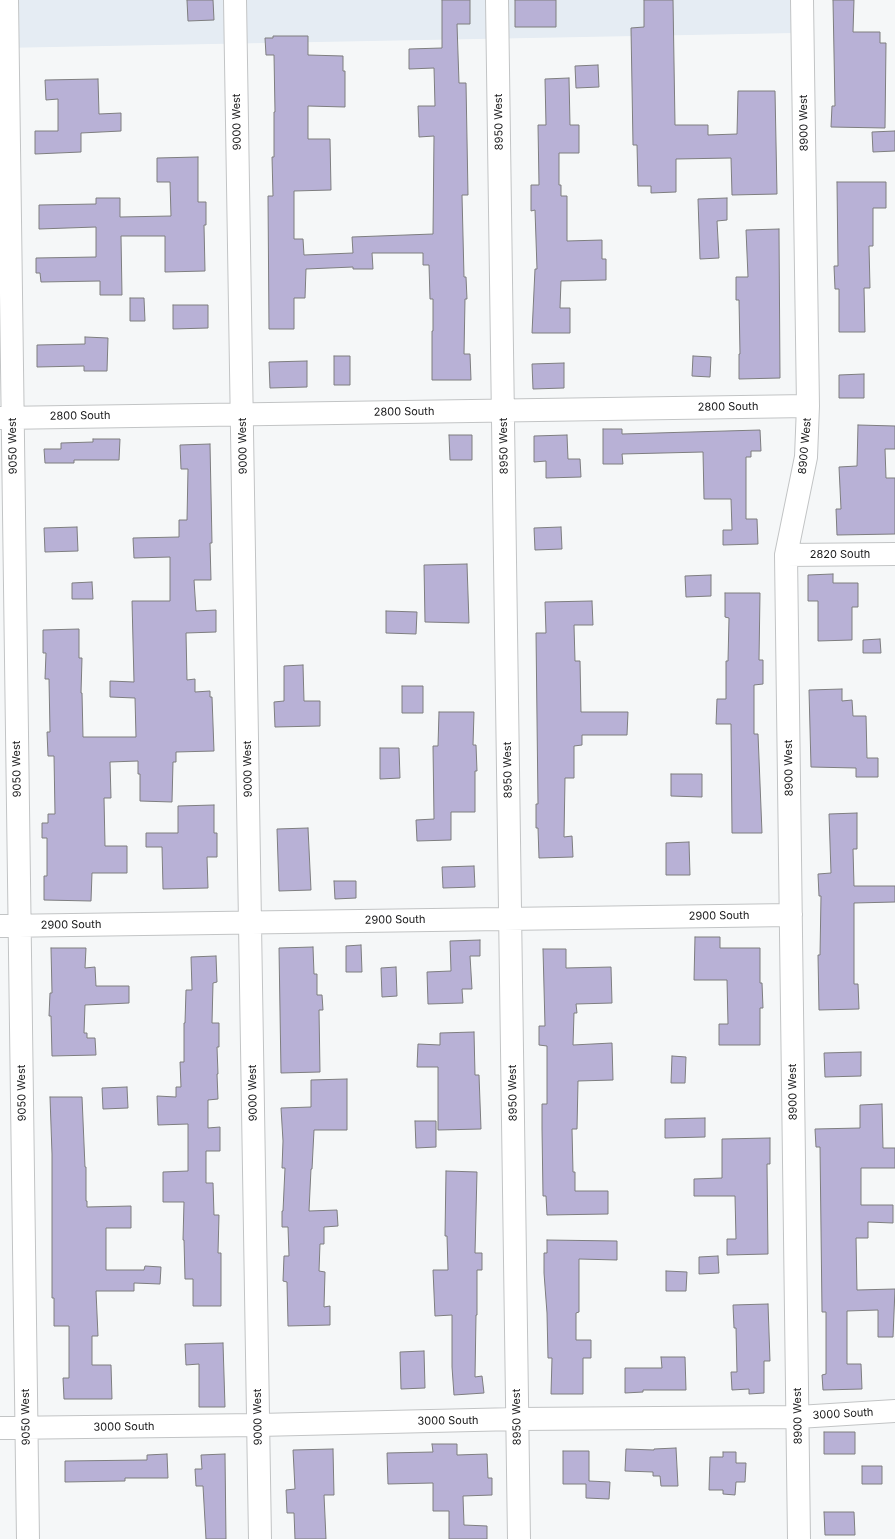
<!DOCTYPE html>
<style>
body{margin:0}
canvas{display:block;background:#f5f7f8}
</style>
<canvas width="895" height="1539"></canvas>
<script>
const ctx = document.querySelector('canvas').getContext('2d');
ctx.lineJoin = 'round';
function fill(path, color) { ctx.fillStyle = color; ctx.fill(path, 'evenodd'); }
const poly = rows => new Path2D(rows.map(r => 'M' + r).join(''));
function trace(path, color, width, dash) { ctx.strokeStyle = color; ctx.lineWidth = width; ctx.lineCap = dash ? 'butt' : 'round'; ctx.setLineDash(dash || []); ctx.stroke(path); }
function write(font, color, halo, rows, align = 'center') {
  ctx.font = font + ' Inter,sans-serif'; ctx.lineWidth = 3; ctx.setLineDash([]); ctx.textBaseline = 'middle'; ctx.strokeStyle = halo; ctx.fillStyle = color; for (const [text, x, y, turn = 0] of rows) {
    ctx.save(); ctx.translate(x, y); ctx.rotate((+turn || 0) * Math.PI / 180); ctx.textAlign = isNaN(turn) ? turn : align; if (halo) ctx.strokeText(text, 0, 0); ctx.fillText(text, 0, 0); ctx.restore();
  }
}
const built = poly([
 [0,0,794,0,795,33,0,48]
]);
const building = poly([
 [187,0,213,0,214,20,188,21,187,0],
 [442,0,470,0,470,24,457,24,459,83,466,83,468,195,462,195,464,277,466,277,467,299,465,299,464,354,470,354,471,380,432,380,432,331,433,331,433,299,430,299,429,265,423,265,423,253,372,253,373,269,353,269,353,267,306,269,305,298,294,298,294,329,269,329,268,196,273,196,272,157,274,157,274,112,275,112,274,55,266,55,265,38,273,38,273,36,308,36,308,55,343,56,343,71,345,71,345,107,308,106,308,139,330,139,331,190,294,191,294,239,303,239,304,255,353,253,352,237,433,234,434,136,419,137,418,106,435,106,434,68,409,69,409,49,442,48,442,0],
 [515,0,556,0,556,27,515,27,515,0],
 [644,0,673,0,675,125,708,125,708,135,737,134,738,91,775,91,777,194,732,195,731,158,676,159,676,192,651,193,651,186,638,186,637,145,633,145,631,28,644,27,644,0],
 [833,0,854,0,853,32,880,32,880,43,886,43,885,128,831,127,832,106,835,106,833,0],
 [598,65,599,87,576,88,575,66,598,65],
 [569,78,570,125,579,125,579,153,559,153,559,185,561,185,561,196,567,196,567,241,602,240,602,259,606,259,606,280,561,281,560,308,570,308,570,333,532,333,535,269,537,269,535,210,531,211,531,185,539,185,538,125,546,125,545,79,569,78],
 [98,79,99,114,121,113,121,131,81,133,81,152,35,154,35,131,58,131,58,99,46,100,45,80,98,79],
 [895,131,895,151,873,152,872,132,895,131],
 [198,157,198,202,206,202,206,225,204,225,205,271,165,272,165,236,121,236,122,295,100,295,100,281,41,282,40,273,36,273,36,258,96,257,96,227,39,229,39,205,96,204,96,198,120,198,120,217,171,216,170,182,157,182,157,158,198,157],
 [837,182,886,182,886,208,873,208,873,246,869,246,870,288,864,288,865,332,839,332,839,289,835,289,834,266,838,266,837,182],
 [727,198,727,220,717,221,719,258,700,259,698,199,727,198],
 [779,229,780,378,739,379,739,354,740,354,739,300,736,300,736,277,748,277,746,230,779,229],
 [130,298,144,298,145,321,130,321,130,298],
 [173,305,208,305,208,328,173,329,173,305],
 [85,337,108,338,107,371,84,371,84,366,37,367,37,345,85,344,85,337],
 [334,356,350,356,350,385,334,385,334,356],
 [693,356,711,357,710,377,692,376,693,356],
 [307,361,307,387,270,388,269,362,307,361],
 [564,363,564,388,533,389,532,364,564,363],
 [864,374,864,398,839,398,839,375,864,374],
 [858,425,895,426,895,449,885,449,886,478,895,478,895,534,837,535,836,509,841,509,839,467,857,466,858,425],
 [603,429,622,429,622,434,760,430,761,451,751,451,751,457,746,457,746,519,757,519,758,544,723,545,723,530,732,530,731,499,704,499,703,452,622,454,623,464,603,464,603,429],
 [449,435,472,435,472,460,450,460,449,435],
 [567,435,568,459,580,459,581,477,546,478,546,461,534,462,534,436,567,435],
 [93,439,120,439,119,460,74,460,74,463,45,463,44,449,61,449,61,443,93,442,93,439],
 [210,444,212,543,210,543,211,580,194,580,196,611,216,610,216,632,186,633,187,680,195,679,195,692,210,691,210,697,212,697,214,751,176,752,176,762,173,762,172,802,140,801,140,774,138,774,138,761,110,762,111,798,104,798,105,846,127,846,127,873,92,873,91,901,44,900,44,876,47,876,47,838,42,838,42,823,48,823,48,814,55,814,54,756,48,756,47,732,50,732,49,679,45,679,46,653,43,653,43,630,79,629,79,658,82,658,81,693,82,693,83,737,136,737,135,698,110,697,110,681,134,682,132,601,170,601,170,557,134,558,133,538,179,537,179,520,187,520,188,469,181,469,180,445,210,444],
 [77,527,78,551,45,552,44,528,77,527],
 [561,527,562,549,535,550,534,528,561,527],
 [467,564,469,623,425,622,424,565,467,564],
 [833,574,833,583,858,583,858,607,852,607,852,640,818,641,818,601,808,601,808,575,833,574],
 [711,575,711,596,686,597,685,576,711,575],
 [92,582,93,599,72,599,72,583,92,582],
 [725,593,760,593,759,660,763,660,763,684,754,685,754,734,758,734,762,833,732,833,731,724,716,724,717,699,726,699,726,661,728,661,729,618,725,617,725,593],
 [592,601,593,625,574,625,575,661,580,661,581,712,628,712,627,735,582,735,582,745,574,746,574,778,565,778,564,837,572,836,573,857,539,858,538,828,536,828,536,804,538,804,536,633,546,633,545,602,592,601],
 [386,611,417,612,416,634,386,633,386,611],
 [880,639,881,653,863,653,863,640,880,639],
 [303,665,304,701,320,701,320,726,275,727,274,702,284,701,284,666,303,665],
 [402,686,423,686,423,713,402,713,402,686],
 [842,689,842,701,852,700,853,716,866,716,867,758,878,758,878,777,856,777,856,768,811,767,809,690,842,689],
 [439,712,474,712,473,745,476,745,477,771,475,771,475,812,451,812,451,840,417,841,416,820,434,819,433,746,438,746,439,712],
 [380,748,399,748,400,778,380,779,380,748],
 [671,774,702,774,702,797,671,796,671,774],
 [214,805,214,833,217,833,217,857,207,857,208,888,163,889,162,847,146,847,146,833,178,833,178,806,214,805],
 [857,813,857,849,853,849,854,886,895,886,895,902,854,903,854,984,858,984,859,1009,819,1010,818,955,820,955,821,896,819,896,818,874,831,873,829,814,857,813],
 [308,828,311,890,279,891,277,829,308,828],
 [689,842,690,875,666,875,666,843,689,842],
 [474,866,475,887,443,888,442,867,474,866],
 [334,881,356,881,356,898,335,899,334,881],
 [695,937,720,937,720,948,760,948,760,983,762,983,763,1008,760,1008,760,1045,719,1045,719,1024,728,1024,727,980,694,980,695,937],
 [480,940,480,956,470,956,472,989,462,989,463,1003,428,1004,427,972,451,971,450,941,480,940],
 [361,945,362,972,346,972,346,946,361,945],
 [313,947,314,974,317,974,317,995,322,995,323,1010,319,1010,320,1072,281,1073,279,948,313,947],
 [51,948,86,948,85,968,95,967,96,986,129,986,129,1003,85,1005,84,1033,87,1033,87,1038,95,1038,96,1055,52,1056,51,1016,49,1016,50,993,52,993,51,948],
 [543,949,566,949,566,968,611,967,612,1003,576,1004,577,1013,574,1013,573,1045,612,1043,613,1080,578,1081,577,1129,572,1129,573,1172,575,1172,575,1191,608,1191,608,1214,547,1215,546,1196,543,1196,542,1129,542,1104,547,1104,547,1046,539,1045,539,1026,545,1026,543,949],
 [216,956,217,982,213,983,212,1023,219,1023,219,1047,217,1047,218,1074,217,1074,218,1099,208,1100,208,1128,220,1127,220,1151,206,1151,206,1183,213,1183,214,1215,219,1215,218,1253,221,1253,221,1306,193,1306,193,1279,185,1279,184,1240,183,1240,184,1202,163,1202,163,1172,188,1171,188,1124,158,1125,157,1096,176,1097,176,1087,181,1087,180,1062,184,1062,184,1023,185,1023,186,990,192,990,191,957,216,956],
 [396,967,397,996,382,997,381,968,396,967],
 [474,1032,475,1075,479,1075,481,1129,438,1130,438,1067,417,1067,418,1044,440,1045,440,1033,474,1032],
 [861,1052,861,1076,825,1077,824,1053,861,1052],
 [672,1056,686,1057,685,1083,671,1083,672,1056],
 [347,1079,347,1130,314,1130,312,1169,311,1169,309,1211,337,1210,338,1226,324,1227,324,1244,320,1244,319,1271,325,1272,324,1307,330,1306,330,1325,288,1326,287,1282,283,1281,284,1256,289,1256,288,1227,282,1227,282,1211,283,1211,285,1168,282,1168,283,1141,281,1108,311,1107,311,1080,347,1079],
 [127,1087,128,1108,103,1109,102,1088,127,1087],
 [50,1097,82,1097,85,1167,86,1167,86,1201,87,1201,87,1207,131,1206,131,1228,106,1228,106,1270,144,1270,145,1266,161,1267,160,1284,134,1283,134,1291,96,1291,98,1336,92,1336,92,1365,111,1365,112,1399,64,1399,63,1378,69,1378,69,1326,54,1326,54,1298,52,1298,52,1154,50,1097],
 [882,1104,883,1148,895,1148,895,1168,861,1168,861,1205,893,1205,893,1223,868,1222,868,1238,856,1238,857,1290,895,1289,893,1337,878,1337,878,1310,847,1311,847,1364,861,1364,862,1389,823,1390,822,1375,826,1374,826,1312,822,1312,820,1147,816,1147,815,1129,860,1128,860,1105,882,1104],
 [705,1118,705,1137,665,1138,665,1119,705,1118],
 [415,1121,436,1121,436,1147,416,1148,415,1121],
 [770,1138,770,1164,767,1164,768,1254,727,1255,727,1239,736,1239,735,1196,694,1196,694,1179,722,1178,722,1139,770,1138],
 [446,1171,477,1172,475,1253,482,1253,482,1270,477,1270,477,1315,476,1315,475,1377,482,1376,484,1393,454,1395,452,1367,452,1315,435,1316,433,1270,448,1270,447,1236,445,1236,446,1171],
 [547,1240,617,1241,617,1260,579,1259,579,1312,576,1313,576,1340,591,1340,591,1358,583,1358,583,1394,551,1394,552,1358,548,1358,547,1313,544,1273,544,1253,547,1253,547,1240],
 [718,1256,719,1273,699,1274,699,1257,718,1256],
 [666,1271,687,1272,686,1291,666,1291,666,1271],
 [768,1304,770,1361,764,1361,764,1393,749,1394,749,1389,732,1390,731,1372,737,1372,736,1328,734,1328,733,1305,768,1304],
 [223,1343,225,1407,199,1407,199,1364,186,1365,185,1344,223,1343],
 [424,1351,425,1388,401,1389,400,1352,424,1351],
 [661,1357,685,1357,686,1390,643,1390,643,1392,625,1393,625,1368,662,1368,661,1357],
 [824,1432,855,1432,855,1454,824,1454,824,1432],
 [432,1444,457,1444,457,1455,487,1454,488,1478,492,1478,492,1495,463,1496,464,1525,487,1526,487,1539,449,1539,449,1511,433,1511,433,1483,388,1484,387,1453,433,1452,432,1444],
 [676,1448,678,1486,661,1486,660,1476,653,1476,653,1472,625,1471,626,1449,654,1450,654,1449,676,1448],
 [333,1449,334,1495,324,1495,326,1539,295,1539,294,1513,287,1513,286,1490,295,1489,293,1450,333,1449],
 [563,1451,589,1451,589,1481,610,1482,609,1499,586,1498,586,1484,563,1484,563,1451],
 [723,1452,736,1452,736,1463,746,1463,745,1482,736,1482,735,1495,723,1494,723,1490,709,1490,710,1457,723,1457,723,1452],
 [167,1454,168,1478,125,1478,125,1481,65,1482,65,1461,147,1460,147,1455,167,1454],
 [225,1454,226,1539,206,1539,203,1486,196,1486,195,1469,202,1469,201,1455,225,1454],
 [862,1466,882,1466,882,1484,862,1484,862,1466],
 [824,1512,854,1512,855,1535,825,1535,824,1512]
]);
const minor = poly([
 [7,0,28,1539],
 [235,0,260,1539],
 [497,0,519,1539],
 [0,418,808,406],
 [786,555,895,554],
 [0,926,791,915],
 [0,1428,258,1425,517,1419,798,1417,895,1411],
 [799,1539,786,555,806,457,808,406,802,0]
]);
const streetNames = [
 ["9000 West",237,122,-91],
 ["8950 West",499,122,-91],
 ["8900 West",804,123,-91],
 ["2800 South",728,407,-1],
 ["2800 South",404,412,-1],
 ["2800 South",80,416,-1],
 ["9050 West",13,446,-91],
 ["9000 West",243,446,-91],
 ["8950 West",504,446,-91],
 ["8900 West",805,446,-85],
 ["2820 South",840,555],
 ["8900 West",789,768,-91],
 ["9050 West",17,769,-91],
 ["9000 West",248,769,-91],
 ["8950 West",508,770,-91],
 ["2900 South",719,916,-1],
 ["2900 South",395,920,-1],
 ["2900 South",71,925,-1],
 ["8900 West",793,1092,-91],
 ["9050 West",22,1093,-91],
 ["9000 West",253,1093,-91],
 ["8950 West",513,1093,-91],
 ["3000 South",843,1414,-3],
 ["8900 West",798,1416,-91],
 ["9050 West",26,1417,-91],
 ["9000 West",258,1417,-91],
 ["8950 West",517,1417,-91],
 ["3000 South",448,1421,-1],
 ["3000 South",124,1427,-1]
];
fill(built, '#e5ecf3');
fill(building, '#b8b1d6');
trace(building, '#7e7e7f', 1);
trace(minor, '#c2c4c5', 24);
trace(minor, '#fff', 22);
write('11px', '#171718', '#fff', streetNames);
</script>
